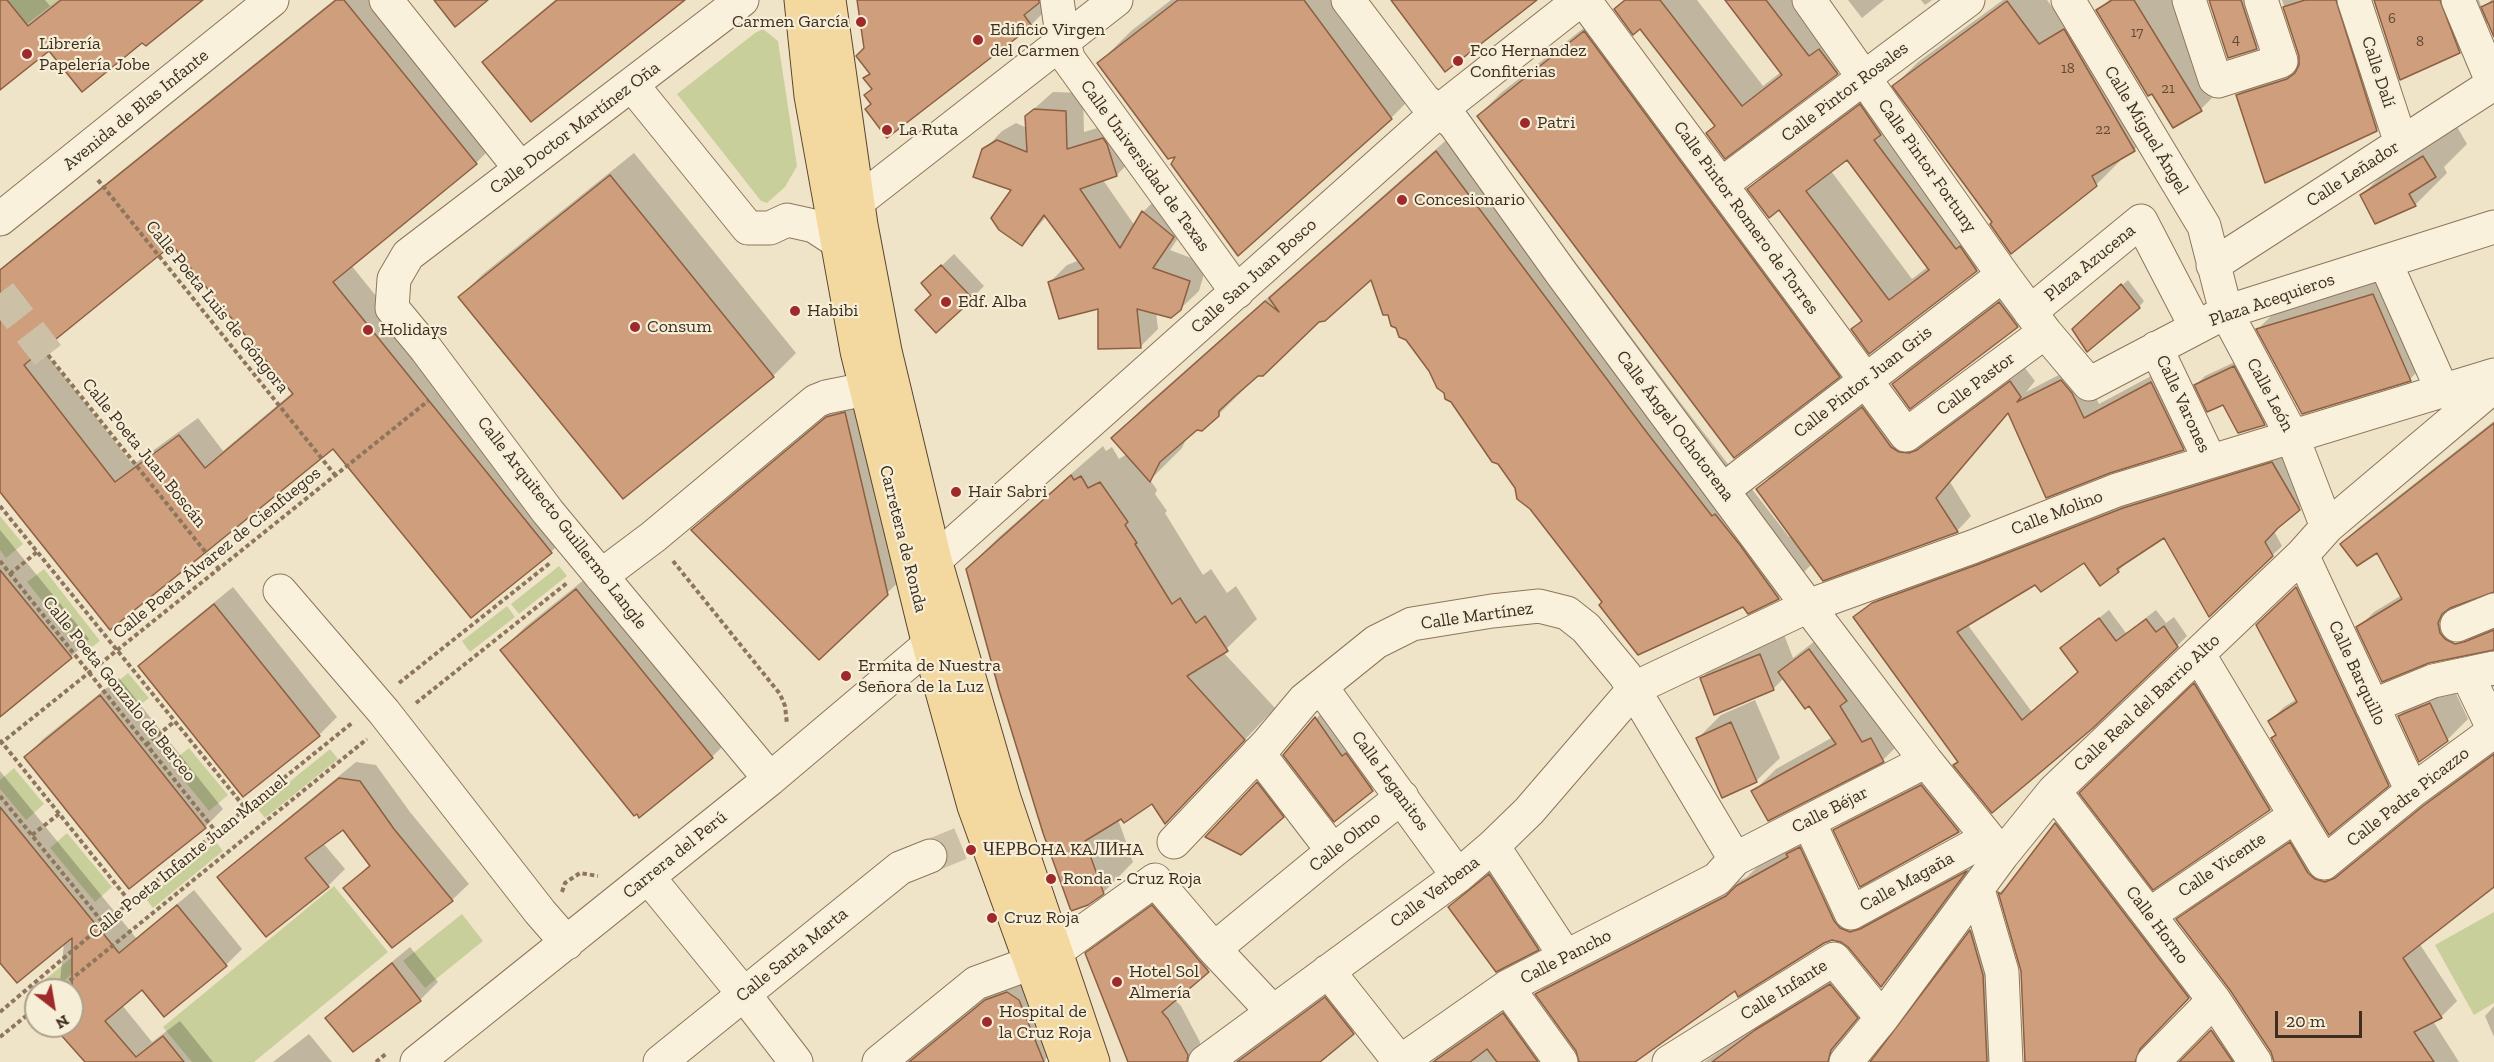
<!DOCTYPE html>
<meta charset="utf-8">
<style>
body{margin:0}
#map{position:relative;width:2494px;height:1062px;overflow:hidden;background:#f0e4c8;font-family:"Zilla Slab",serif}
canvas{display:block}
.north{position:absolute;left:24px;top:978px;width:60px;height:60px;box-sizing:border-box;background:#f7eed8;border:2px solid #ada18e;border-radius:50%;rotate:149deg;font-size:16px;font-weight:700;line-height:24px;text-align:center;color:#3d2e20}
.north::after{content:'';display:block;margin:auto;width:21px;height:27px;background:#9e2a2b;clip-path:polygon(50% 0,100% 100%,50% 72%,0 100%)}
.scale{position:absolute;left:2275px;top:1011px;width:87px;height:27px;box-sizing:border-box;border:3px solid #3d2e20;border-top:0;padding-left:8px;font-size:18px;line-height:21px;white-space:nowrap;color:#3d2e20;-webkit-text-stroke:4px #f7eed8;paint-order:stroke}
</style>
<div id="map">
<canvas width="2494" height="1062"></canvas>
<div class="north">N</div>
<div class="scale">20 m</div>
</div>
<script>
const ctx = document.querySelector('canvas').getContext('2d');
ctx.lineJoin = 'round';
function fill(path, color) { ctx.fillStyle = color; ctx.fill(path, 'evenodd'); }
const poly = rows => new Path2D(rows.map(r => 'M' + r).join(''));
function trace(path, color, width, dash) { ctx.strokeStyle = color; ctx.lineWidth = width; ctx.lineCap = dash ? 'butt' : 'round'; ctx.setLineDash(dash || []); ctx.stroke(path); }
function write(font, color, halo, rows, align = 'center') {
  ctx.font = font + ' "Zilla Slab",serif'; ctx.lineWidth = 4.5; ctx.setLineDash([]); ctx.textBaseline = 'middle'; ctx.strokeStyle = halo; ctx.fillStyle = color; for (const [text, x, y, turn = 0] of rows) {
    ctx.save(); ctx.translate(x, y); ctx.rotate((+turn || 0) * Math.PI / 180); ctx.textAlign = isNaN(turn) ? turn : align; if (halo) ctx.strokeText(text, 0, 0); ctx.fillText(text, 0, 0); ctx.restore();
  }
}
const green = poly([
 [7,0,58,0,27,24],
 [763,29,778,41,797,166,785,187,767,203,761,201,677,94,755,33],
 [0,516,23,544,6,558,0,550],
 [559,566,567,576,519,614,511,604],
 [44,569,100,641,84,653,27,582],
 [507,606,515,617,470,652,462,641],
 [128,673,149,698,130,713,110,688],
 [189,748,228,795,209,811,170,763],
 [330,749,338,759,265,818,257,808],
 [14,768,44,804,26,820,0,789,0,780],
 [67,833,112,887,95,902,50,848],
 [216,842,223,851,153,908,145,898],
 [334,886,388,952,254,1062,192,1062,163,1027],
 [2494,912,2494,1003,2474,1015,2435,945],
 [462,914,483,941,425,988,403,961],
 [100,934,109,945,52,990,36,990,36,999,30,992]
]);
const shadow = poly([
 [0,0,45,0,50,6,58,0,201,0,142,41,49,48,0,88],
 [334,0,376,0,494,145,476,163,351,265,568,534,551,552,334,447,111,628,0,490,0,271,12,259],
 [173,243,293,392,223,451,198,418,133,465,42,348],
 [555,0,683,0,484,63,507,40],
 [858,0,1050,0,1053,3,1031,25,873,103,873,88,865,78,871,73],
 [1171,0,1359,0,1423,86,1391,118,1179,154,1099,63,1131,31],
 [1625,0,1697,0,1763,86,1781,72,1726,0,1803,0,1858,52,1837,73,1708,133,1716,124,1640,27,1616,9],
 [1848,0,1884,0,1862,18],
 [1921,0,1932,0,1925,5],
 [2003,0,2047,0,2063,21,2157,126,2134,150,2118,159,2120,161,2096,185,2011,251,1994,222,1894,86,1918,62],
 [2109,0,2179,0,2229,81,2201,109,2098,11],
 [2210,0,2279,0,2285,19,2256,48],
 [2282,0,2372,0,2405,101,2376,130,2238,95,2266,67,2301,56],
 [2375,0,2479,0,2482,9,2491,0,2494,0,2494,34,2489,21,2459,51],
 [1608,9,1862,352,1839,376,1478,116,1502,92],
 [1883,83,1999,247,1976,270,1870,352,1853,329,1863,319,1780,208,1749,189,1772,166],
 [1848,158,1929,266,1912,279,1831,171],
 [1053,92,1083,93,1084,132,1121,121,1134,157,1117,175,1103,180,1135,226,1143,212,1161,194,1191,219,1170,250,1207,264,1199,291,1180,309,1156,312,1158,329,1140,347,1100,307,1049,283,1067,265,1080,260,1047,216,1022,244,1013,190,984,150,1002,131,1016,123,1027,128,1026,116],
 [1469,120,1680,402,1745,486,1748,484,1789,537,1792,536,1758,489,1772,474,1877,394,1923,440,1933,436,2025,368,2035,381,2026,392,2076,366,2086,378,2099,404,2166,368,2198,434,2183,449,2009,412,1950,482,1971,516,1957,531,1812,564,1778,598,1748,612,1744,605,1604,602,1445,393,1389,314,1371,278,1318,320,1258,375,1218,415,1188,435,1182,448,1150,480,1157,490,1155,494,1167,511,1165,513,1203,575,1211,569,1227,593,1236,586,1257,619,1223,652,1275,708,1196,791,1152,802,1118,819,1133,862,1103,893,967,569,998,538,1103,446,1106,451,1112,447,1119,459,1127,454,1113,438,1145,406],
 [2456,125,2467,144,2444,167,2447,173,2416,204,2376,222,2362,195,2394,163],
 [634,153,796,353,773,376,460,297,483,274],
 [954,254,984,286,972,298,933,294,935,272],
 [2391,277,2428,361,2410,379,2258,329,2276,311],
 [2023,280,2040,303,2017,326,1894,384,1917,361],
 [2128,280,2144,301,2139,307,2080,323],
 [2243,358,2273,415,2264,424,2196,385,2205,376],
 [866,392,908,573,886,594,693,530,714,509,848,397],
 [2494,421,2494,590,2454,604,2455,615,2494,622,2494,648,2429,661,2358,628,2374,612,2402,595,2377,551,2342,544,2358,528],
 [2467,640,2467,642,2448,646,2447,643],
 [2282,454,2309,499,2274,531,2282,546,2210,615,2165,536,2128,561,2118,571,2085,561,2035,583,1967,624,2032,712,2079,671,2062,648,2109,610,2126,633,2156,610,2166,623,2174,617,2187,636,2177,646,1959,761,1855,617,1884,594,2134,499],
 [0,530,89,639,71,657,0,715],
 [600,567,735,734,712,757,502,650,525,627],
 [2310,574,2402,771,2388,785,2270,721,2284,707,2297,699,2272,611],
 [233,587,337,717,319,735,244,795,140,666,158,648],
 [1833,627,1906,737,1883,760,1753,792,1776,769,1833,737,1809,704,1784,678,1773,689,1701,679,1725,656,1783,632,1793,658],
 [2210,670,2284,794,2269,809,2153,888,2096,778],
 [119,678,223,809,205,827,130,887,26,757,43,739],
 [2451,683,2468,719,2447,740,2399,716,2420,695],
 [1755,700,1780,758,1756,781,1698,738,1721,715],
 [1329,704,1386,776,1335,820,1285,755],
 [2494,752,2494,883,2419,943,2457,1001,2441,1017,2433,1021,2459,1062,2275,1062,2272,1051,2230,988,2178,920,2194,904,2306,828,2342,866,2353,862,2441,790],
 [356,762,376,765,410,812,469,884,452,900,392,946,345,888,370,864,343,828,323,843,345,869,328,886,266,935,219,877,236,861],
 [1275,766,1300,799,1283,816,1258,783],
 [0,771,136,938,194,890,242,949,226,965,143,988,122,1005,152,1042,180,1021,213,1062,87,1062,55,1026,72,1026,72,990,59,990,64,943,0,960],
 [1931,776,1968,821,1959,831,1860,885,1835,830,1845,820],
 [2072,809,2204,982,2155,1032,2150,1040,2150,1050,2160,1062,2026,1062,2022,971,2000,892,2016,878,2056,824],
 [1808,835,1853,901,1982,855,1900,966,1881,985,1849,946,1841,940,1833,939,1824,941,1736,989,1632,1062,1432,1062,1445,1049,1523,995,1574,1060,1582,1062,1578,1051,1537,994,1556,975,1747,877,1757,867,1798,845],
 [1513,852,1561,925,1538,948,1450,907,1473,884],
 [1165,894,1221,958,1174,999,1181,1006,1200,1042,1199,1051,1204,1062,1130,1062,1087,954,1100,941],
 [1986,916,2012,1062,1872,1062,1971,931],
 [410,947,438,982,420,1000,354,1050,327,1018,345,1000],
 [1031,969,1063,1062,1048,1062,1049,1058,1046,1058,1045,1062,891,1062,916,1054,1010,977],
 [1846,969,1873,1001,1847,1033,1843,1041,1852,1062,1704,1062,1773,1015],
 [1338,986,1365,1020,1317,1062,1234,1062],
 [2494,1006,2494,1037,2485,1016],
 [2228,1015,2261,1062,2180,1062,2183,1060],
 [309,1034,332,1062,273,1062]
]);
const building = poly([
 [0,0,7,0,28,26,61,0,203,0,146,46,142,43,82,92,49,51,0,90,0,0],
 [336,0,344,0,477,164,333,282,552,553,471,618,333,449,110,630,0,492,0,270,336,0],
 [172,245,293,394,205,468,179,435,115,482,24,365,172,245],
 [434,0,488,0,455,27,434,0],
 [557,0,685,0,531,122,482,62,557,0],
 [857,0,1039,0,1039,3,1024,15,1032,26,887,138,865,109,871,104,864,95,872,89,863,78,870,74,856,56,864,48,857,0],
 [1178,0,1304,0,1392,119,1238,256,1171,164,1175,157,1168,159,1097,63,1178,0],
 [1391,0,1537,0,1445,72,1391,0],
 [1625,0,1660,0,1742,106,1782,75,1725,0,1766,0,1809,56,1819,49,1838,74,1725,159,1706,133,1715,126,1640,29,1633,35,1614,9,1625,0],
 [2112,0,2134,0,2202,111,2173,128,2152,94,2148,96,2096,10,2112,0],
 [2209,0,2241,0,2257,49,2228,58,2209,0],
 [2305,0,2336,0,2377,131,2265,183,2236,95,2287,79,2295,73,2299,65,2299,56,2283,7,2305,0],
 [2374,0,2440,0,2460,53,2400,80,2374,0],
 [2007,1,2039,44,2064,29,2135,151,2092,176,2097,186,2011,254,1990,224,1992,222,1892,86,2007,1],
 [2494,1,2494,37,2481,7,2494,1],
 [1584,31,1840,377,1734,458,1477,116,1584,31],
 [1860,104,1881,135,1874,140,1956,249,1960,246,1977,271,1869,354,1851,329,1862,321,1779,210,1769,218,1747,189,1860,104],
 [1847,160,1929,270,1889,300,1806,191,1847,160],
 [1034,109,1066,111,1067,149,1103,138,1107,144,1117,176,1080,189,1120,248,1142,211,1174,237,1153,268,1190,281,1181,310,1171,318,1137,309,1141,348,1098,349,1098,309,1059,319,1048,282,1084,269,1044,215,1022,246,999,230,991,218,1011,190,973,177,982,149,997,140,1027,152,1025,116,1034,109],
 [1436,151,1648,434,1712,516,1715,514,1740,545,1779,599,1748,614,1743,607,1638,655,1599,605,1602,602,1530,509,1517,499,1515,488,1498,464,1492,462,1451,402,1445,399,1444,393,1437,388,1429,371,1406,340,1399,337,1396,328,1391,326,1388,315,1383,315,1371,280,1325,321,1319,322,1263,376,1258,376,1234,397,1219,411,1219,416,1202,431,1197,430,1160,462,1150,482,1111,438,1265,301,1279,312,1269,298,1436,151],
 [2423,156,2436,177,2409,194,2416,206,2375,224,2360,195,2423,156],
 [610,175,774,377,623,499,458,297,610,175],
 [941,265,973,299,936,333,915,310,931,295,921,283,941,265],
 [2121,284,2140,308,2087,352,2072,329,2121,284],
 [2373,294,2411,381,2302,414,2256,329,2373,294],
 [1999,302,2018,327,1910,409,1892,384,1999,302],
 [2234,366,2265,425,2238,433,2223,405,2207,412,2194,385,2234,366],
 [2061,380,2072,393,2084,418,2151,382,2184,450,2110,473,2046,498,2008,413,1936,498,1958,532,1823,581,1756,489,1862,407,1891,447,1899,452,1909,453,1917,450,2010,381,2021,397,2017,402,2061,380],
 [845,412,888,595,819,660,691,530,826,417,845,412],
 [2494,423,2494,592,2450,608,2442,614,2438,623,2440,633,2445,639,2455,644,2464,642,2494,630,2494,650,2429,663,2382,682,2356,627,2402,599,2377,553,2357,566,2340,544,2494,423],
 [2272,462,2300,510,2278,528,2265,542,2273,556,2209,617,2164,538,2117,569,2119,572,2100,586,2084,563,2041,592,2035,585,1957,632,2022,720,2078,672,2060,648,2099,618,2116,641,2146,619,2156,632,2164,626,2178,647,2093,728,1992,813,1953,765,1958,762,1853,617,1872,603,1979,564,2123,508,2272,462],
 [1071,475,1074,480,1081,476,1088,488,1100,482,1128,522,1125,525,1137,543,1135,544,1172,604,1180,598,1196,623,1205,616,1228,651,1187,676,1245,740,1165,824,1152,804,1124,823,1121,819,1085,841,1104,894,1088,905,1071,911,1043,833,999,690,966,569,1071,475],
 [0,570,72,658,0,717,0,570],
 [2296,587,2389,786,2329,835,2271,738,2276,735,2268,721,2297,702,2256,625,2296,587],
 [576,589,713,758,639,818,637,814,634,816,500,650,576,589],
 [214,604,320,736,243,797,138,666,214,604],
 [1809,649,1847,701,1840,706,1862,742,1871,738,1884,762,1768,821,1751,791,1836,744,1809,706,1805,709,1778,672,1809,649],
 [1760,654,1774,690,1714,715,1700,678,1760,654],
 [2194,683,2270,810,2153,890,2079,793,2194,683],
 [100,695,206,828,129,889,24,757,100,695],
 [2430,703,2448,741,2419,762,2398,716,2430,703],
 [1315,717,1342,756,1346,753,1373,791,1334,822,1283,755,1315,717],
 [1731,722,1757,782,1722,798,1696,738,1731,722],
 [2494,754,2494,887,2403,958,2442,1018,2414,1032,2434,1062,2274,1062,2271,1052,2230,990,2176,919,2290,842,2308,873,2315,879,2325,882,2335,878,2423,806,2494,754],
 [339,778,360,781,394,829,453,901,392,948,343,888,370,866,343,830,305,858,329,887,266,937,217,877,339,778],
 [1257,782,1284,817,1241,855,1205,837,1257,782],
 [1921,785,1959,832,1860,887,1833,830,1921,785],
 [0,807,119,953,177,905,227,966,164,1017,142,990,105,1021,136,1057,163,1036,184,1062,85,1062,53,1026,72,1026,72,938,17,983,0,963,0,807],
 [2055,823,2189,998,2140,1049,2135,1062,2025,1062,2021,971,1998,892,2001,894,2055,823],
 [1800,847,1834,921,1840,928,1850,932,1860,929,1967,871,1881,987,1848,947,1841,942,1832,940,1824,943,1738,997,1735,991,1635,1062,1579,1062,1576,1051,1535,994,1726,896,1736,886,1788,857,1786,854,1800,847],
 [1489,874,1539,950,1496,972,1448,907,1489,874],
 [1152,905,1209,972,1162,1012,1168,1019,1188,1055,1187,1062,1128,1062,1085,953,1152,905],
 [1970,930,1983,975,1987,1062,1870,1062,1970,930],
 [392,963,421,1001,353,1052,325,1018,392,963],
 [1830,984,1858,1018,1831,1050,1828,1062,1712,1062,1755,1030,1830,984],
 [1007,992,1019,1000,1044,1062,909,1062,985,1000,1007,992],
 [1325,997,1354,1034,1320,1062,1237,1062,1325,997],
 [1503,1013,1538,1062,1497,1062,1487,1049,1470,1062,1433,1062,1503,1013],
 [2211,1030,2233,1062,2179,1062,2211,1030]
]);
const minorTunnel = poly([
 [0,293,48,355],
 [930,856,984,834]
]);
const path = poly([
 [98,180,335,475],
 [48,355,219,569],
 [0,506,246,809],
 [0,561,217,833],
 [673,561,780,694,785,706,787,724],
 [10,574,37,552],
 [399,683,550,563],
 [416,703,567,583],
 [0,740,130,902],
 [0,744,428,401],
 [146,745,175,721],
 [0,796,104,924],
 [32,835,59,814],
 [562,892,565,883,580,873,598,876],
 [58,990,367,739],
 [0,1012,130,902,352,723],
 [0,1037,36,1008],
 [376,1062,387,1053]
]);
const minor = poly([
 [386,0,520,168],
 [742,0,408,255,394,279,392,308,426,349,548,512,770,779],
 [1057,0,1063,42,1069,60,1237,292],
 [1348,0,1424,100,1454,123,1562,274,1808,606,1926,761,2002,855],
 [1584,0,1906,435,2045,332],
 [1809,0,2003,275,2045,332,2089,384,2226,312,2494,227],
 [2068,0,2204,226,2226,312,2292,436,2327,527],
 [2189,0,2215,79,2218,81,2281,61,2261,0],
 [2354,0,2401,143],
 [2458,0,2494,86],
 [632,85,748,228,770,228,787,220,814,226,837,241],
 [1722,184,1968,0],
 [857,202,1116,0],
 [0,219,272,0],
 [2385,262,2443,392],
 [2213,265,2493,84],
 [2030,312,2141,221,2196,327],
 [2156,348,2210,461],
 [1723,490,2003,275],
 [2302,555,2412,791],
 [935,560,1439,111,1580,0],
 [601,576,653,537,816,401,826,397,866,389],
 [280,591,384,712,540,912,567,943],
 [2457,625,2494,610],
 [2199,655,2324,863,2412,791,2494,731],
 [2467,674,2494,730],
 [1321,687,1458,876],
 [2372,706,2433,681,2494,668],
 [1258,753,1333,851],
 [2054,791,2214,1000,2255,1062],
 [1809,822,1851,913,1988,838],
 [1174,842,1268,743,1304,700,1376,642,1412,624,1492,611,1539,606,1567,613,1586,628,1625,675,1735,859],
 [1493,846,1566,957],
 [648,877,743,993,796,1062],
 [1978,890,2002,972,2006,1062],
 [2149,915,2295,816],
 [1214,949,1333,851,1402,797],
 [1055,952,1155,880,1214,949,1273,1012],
 [1328,971,1400,1062],
 [1507,987,1561,1062],
 [417,1062,770,779,950,627],
 [660,1062,900,868,930,856],
 [879,1062,976,983,1031,963],
 [1205,1062,1458,876,1493,846,1529,811,1635,688,1808,606,1972,547,2117,490,2494,375],
 [1400,1062,1507,987,1717,879,1735,859,1926,761],
 [1669,1062,1834,959,1882,1018],
 [1846,1062,1882,1018,2002,855,2054,791,2302,555,2327,527,2494,386],
 [2153,1062,2214,1000]
]);
const major = poly([
 [801,0,811,96,857,351,927,637,974,806,1067,1062],
 [829,0,861,225,885,351,935,560,1004,798,1093,1062]
]);
const markers = [
 [861,22,6,"#9e2a2b"],
 [978,40,6,"#9e2a2b"],
 [27,54,6,"#9e2a2b"],
 [1458,61,6,"#9e2a2b"],
 [1525,123,6,"#9e2a2b"],
 [887,130,6,"#9e2a2b"],
 [1402,200,6,"#9e2a2b"],
 [946,302,6,"#9e2a2b"],
 [795,311,6,"#9e2a2b"],
 [635,327,6,"#9e2a2b"],
 [368,330,6,"#9e2a2b"],
 [956,492,6,"#9e2a2b"],
 [846,676,6,"#9e2a2b"],
 [971,850,6,"#9e2a2b"],
 [1051,879,6,"#9e2a2b"],
 [992,918,6,"#9e2a2b"],
 [1117,982,6,"#9e2a2b"],
 [987,1022,6,"#9e2a2b"]
];
const numberNames = [
 ["6",2392,19],
 ["17",2137,33],
 ["4",2236,40],
 ["8",2420,42],
 ["18",2068,69],
 ["21",2168,89],
 ["22",2103,130]
];
const poiNames = [
 ["Carmen García",849,22,"right"],
 ["Edificio Virgen",990,30],
 ["del Carmen",990,51],
 ["Librería",39,44],
 ["Papelería Jobe",39,65],
 ["Fco Hernandez",1470,51],
 ["Confiterias",1470,72],
 ["Patri",1537,123],
 ["La Ruta",899,130],
 ["Concesionario",1414,200],
 ["Edf. Alba",958,302],
 ["Habibi",807,311],
 ["Consum",647,327],
 ["Holidays",380,330],
 ["Hair Sabri",968,492],
 ["Ermita de Nuestra",858,666],
 ["Señora de la Luz",858,687],
 ["ЧЕРВOHA KAЛИHA",983,850],
 ["Ronda - Cruz Roja",1063,879],
 ["Cruz Roja",1004,918],
 ["Hotel Sol",1129,972],
 ["Almería",1129,993],
 ["Hospital de",999,1012],
 ["la Cruz Roja",999,1033]
];
const streetNames = [
 ["Calle Dalí",2378,72,72],
 ["Calle Pintor Rosales",1845,92,-37],
 ["Avenida de Blas Infante",136,110,-39],
 ["Calle Doctor Martínez Oña",575,128,-37],
 ["Calle Miguel Ángel",2146,130,59],
 ["Calle Universidad de Texas",1145,166,54],
 ["Calle Pintor Fortuny",1927,166,55],
 ["Calle Leñador",2353,174,-33],
 ["Calle Pintor Romero de Torres",1746,218,54],
 ["Plaza Azucena",2090,263,-39],
 ["Calle San Juan Bosco",1254,276,-42],
 ["Plaza Acequieros",2272,300,-19],
 ["Calle Poeta Luis de Góngora",217,307,51],
 ["Calle Pintor Juan Gris",1863,382,-38],
 ["Calle Pastor",1976,384,-37],
 ["Calle León",2270,395,62],
 ["Calle Varones",2183,404,65],
 ["Calle Ángel Ochotorena",1675,426,53],
 ["Calle Poeta Juan Boscán",144,453,51],
 ["Calle Molino",2057,513,-21],
 ["Calle Arquitecto Guillermo Langle",562,523,52],
 ["Carretera de Ronda",903,539,76],
 ["Calle Poeta Álvarez de Cienfuegos",217,553,-39],
 ["Calle Martínez",1477,616,-8],
 ["Calle Barquillo",2357,673,65],
 ["Calle Poeta Gonzalo de Berceo",119,689,51],
 ["Calle Real del Barrio Alto",2147,703,-43],
 ["Calle Leganitos",1390,781,54],
 ["Calle Padre Picazzo",2408,797,-38],
 ["Calle Béjar",1830,810,-27],
 ["Calle Olmo",1345,842,-38],
 ["Carrera del Perú",675,855,-39],
 ["Calle Poeta Infante Juan Manuel",188,857,-39],
 ["Calle Vicente",2222,865,-34],
 ["Calle Magaña",1907,882,-29],
 ["Calle Verbena",1435,892,-37],
 ["Calle Horno",2157,925,53],
 ["Calle Santa Marta",792,955,-39],
 ["Calle Pancho",1566,957,-27],
 ["Calle Infante",1784,990,-32]
];
fill(green, '#c9cf9b');
fill(shadow, '#0003');
fill(building, '#cf9f7d');
trace(building, '#8d5f41', 1.5);
trace(minorTunnel, '#ccc0a6', 33, [33, 16]);
trace(minor, '#8d765c', 35);
trace(major, '#5b4430', 35);
trace(path, '#8d765c', 4, [4.5, 3]);
trace(minor, '#faf1dc', 33);
trace(major, '#f3d9a0', 33);
for (const [x, y, r, color] of markers) { const dot = new Path2D(); dot.arc(x, y, r, 0, 2 * Math.PI); ctx.fillStyle = color; ctx.fill(dot); trace(dot, '#f7eed8', 2); }
write('15px', '#624a37', null, numberNames);
write('18px', '#3d2e20', '#f7eed8', poiNames, 'left');
write('18px', '#3d2e20', '#f7eed8', streetNames);
</script>
